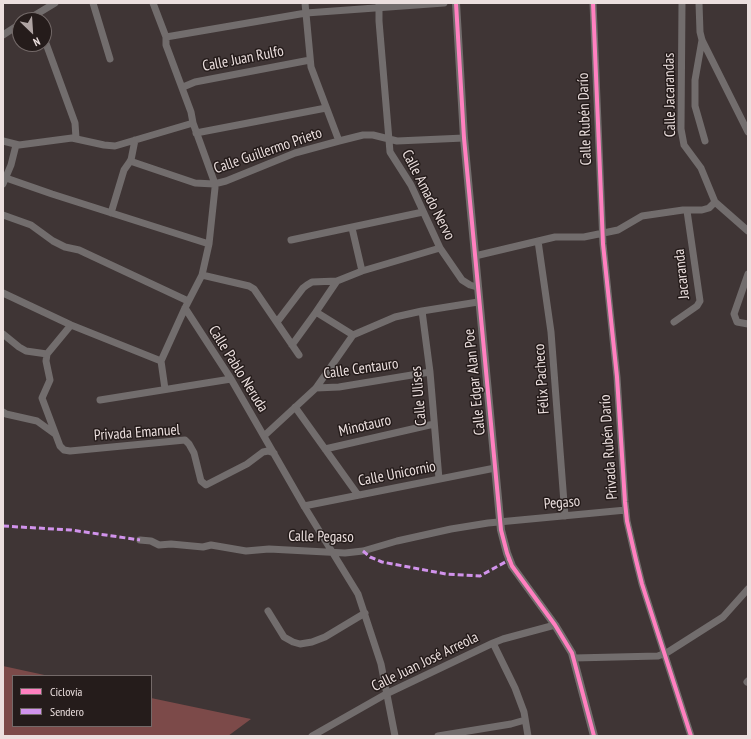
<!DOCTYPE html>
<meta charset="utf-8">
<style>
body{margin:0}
#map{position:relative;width:751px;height:739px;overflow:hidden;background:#3f3535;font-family:"PT Sans Narrow",sans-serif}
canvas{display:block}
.frame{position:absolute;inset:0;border:4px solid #ebdfde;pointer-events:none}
.legend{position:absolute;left:12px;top:675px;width:140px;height:52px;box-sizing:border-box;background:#251c1b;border:1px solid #746a69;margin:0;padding:5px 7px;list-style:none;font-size:12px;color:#ebdfde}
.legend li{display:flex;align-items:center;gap:8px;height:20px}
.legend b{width:20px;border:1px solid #746a69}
.north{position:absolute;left:12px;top:12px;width:40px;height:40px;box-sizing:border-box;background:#251c1b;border:1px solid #746a69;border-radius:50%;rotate:155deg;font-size:11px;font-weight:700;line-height:16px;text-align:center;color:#ebdfde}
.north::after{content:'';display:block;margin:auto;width:14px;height:18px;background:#afa4a3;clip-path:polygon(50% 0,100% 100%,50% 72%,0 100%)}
</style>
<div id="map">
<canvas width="751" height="739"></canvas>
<div class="frame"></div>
<ul class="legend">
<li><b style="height:5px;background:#ff80c0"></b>Ciclovía</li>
<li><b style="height:5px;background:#d193ec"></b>Sendero</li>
</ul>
<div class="north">N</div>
</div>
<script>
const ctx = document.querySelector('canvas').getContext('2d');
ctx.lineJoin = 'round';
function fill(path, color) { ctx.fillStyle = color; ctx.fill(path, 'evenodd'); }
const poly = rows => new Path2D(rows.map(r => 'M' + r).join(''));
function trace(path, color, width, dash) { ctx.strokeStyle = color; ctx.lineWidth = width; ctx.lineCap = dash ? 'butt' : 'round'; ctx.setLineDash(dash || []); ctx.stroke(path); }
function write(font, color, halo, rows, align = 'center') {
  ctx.font = font + ' "PT Sans Narrow",sans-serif'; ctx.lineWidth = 3; ctx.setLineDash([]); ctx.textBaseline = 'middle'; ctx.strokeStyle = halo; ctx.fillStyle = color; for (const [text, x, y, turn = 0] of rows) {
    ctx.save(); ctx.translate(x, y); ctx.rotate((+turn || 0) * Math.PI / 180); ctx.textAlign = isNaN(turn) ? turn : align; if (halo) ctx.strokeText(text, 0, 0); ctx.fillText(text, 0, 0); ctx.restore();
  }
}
const green = poly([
 [3,666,49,676,13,676,13,726,151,726,151,698,251,719,228,736,3,736]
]);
const minor = poly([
 [93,3,110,59],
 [153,3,166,37,166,45,191,112,193,123,214,181,215,188,209,244,202,275,185,308,161,361,165,389],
 [305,3,311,67,339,141],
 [379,3,379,21,390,152,411,185,440,248,462,280,470,285,477,287],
 [593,3,603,244,617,377,625,502,627,521,636,560,642,584,691,736],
 [682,3,681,129,684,145,701,168,715,202,748,231],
 [699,3,700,32,702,40,748,132],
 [27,20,55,3],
 [3,35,20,24],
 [166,37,306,13,444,3],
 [44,38,75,123,76,138],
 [702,40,695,80,695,106,705,141],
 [183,87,195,82,310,60],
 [196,133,326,108],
 [3,141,19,145,72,138,104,145,115,146,193,123],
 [130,161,195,183,214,184,226,181,295,153,339,141,363,135,373,135,397,141,464,138],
 [6,178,52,194,209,244],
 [3,184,11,165,16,145],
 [111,213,124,170,131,160,135,140],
 [3,215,31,225,53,241,65,247,79,250,188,301],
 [352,228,362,271],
 [291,240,423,212],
 [538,241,551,332,565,516],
 [475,256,555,237,584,237,618,230,642,216,683,210,702,210,709,208,715,202],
 [748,274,734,314,737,322,748,324],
 [202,275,249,286,254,289,299,355],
 [3,293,71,325,161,361],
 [185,308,231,379,304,506,358,594,381,664,395,736],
 [422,311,430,372,439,479],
 [277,322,303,288,307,285,312,282,337,281],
 [674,322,697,306,700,301,687,211],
 [71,325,47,354,46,361,50,380,42,398,60,446,64,450,70,451,185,440,189,444,194,453,201,481,206,485,247,464,263,452,268,451,274,453],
 [3,334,19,347,26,351,47,354],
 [353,335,316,312,337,281,362,271,440,248],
 [292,345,316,312],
 [316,388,339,387,430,372],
 [100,400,231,379],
 [295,407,358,495],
 [3,412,6,414,37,421,55,434],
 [264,436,316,388,353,335,395,317,422,311,478,302],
 [325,449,434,424],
 [304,506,495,468],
 [140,540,151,541,159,545,171,544,203,547,211,545,246,551,269,549,345,553,363,551,397,541,451,529,488,523,626,510],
 [268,611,284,637,293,642,300,644,312,642,325,637,365,613],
 [493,643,515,688,524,712,528,736],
 [574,658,658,656,668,652,723,617,748,589],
 [747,682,748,681],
 [312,736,386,694,493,643,503,639,555,625],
 [438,736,511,724,525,720]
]);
const tertiary = poly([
 [456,3,464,138,501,530,507,553,512,566,555,625,572,653,594,736]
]);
const quiet = poly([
 [3,526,71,530,140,540],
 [363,551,370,557,382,562,446,574,480,576,509,560]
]);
const cycleway = poly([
 [456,3,464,138,501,530,507,553,512,566,555,625,572,653,594,736],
 [593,3,603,244,617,377,625,502,627,521,636,560,642,584,691,736]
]);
const streetNames = [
 ["Calle Juan Rulfo",243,59,-11],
 ["Calle Jacarandas",670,95,-91],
 ["Calle Rubén Darío",585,119,-92],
 ["Calle Guillermo Prieto",268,151,-19],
 ["Calle Amado Nervo",428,195,63],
 ["Jacaranda",682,274,-96],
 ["Calle Pablo Neruda",238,369,58],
 ["Calle Centauro",361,369,-8],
 ["Félix Pacheco",542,379,-94],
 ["Calle Edgar Alan Poe",475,382,-96],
 ["Calle Ulises",419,396,-95],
 ["Minotauro",365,426,-13],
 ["Privada Emanuel",137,433,-4],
 ["Privada Rubén Darío",609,447,-94],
 ["Calle Unicornio",397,474,-11],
 ["Pegaso",562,503,-5],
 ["Calle Pegaso",321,537,1],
 ["Calle Juan José Arreola",425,662,-26]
];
fill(green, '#7c4a49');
trace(minor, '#726d6d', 7);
trace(tertiary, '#726d6d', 8);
trace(quiet, '#d193ec', 3, [6, 3]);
trace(cycleway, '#ff80c0', 4);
write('15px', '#ebdfde', '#251c1b', streetNames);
</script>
